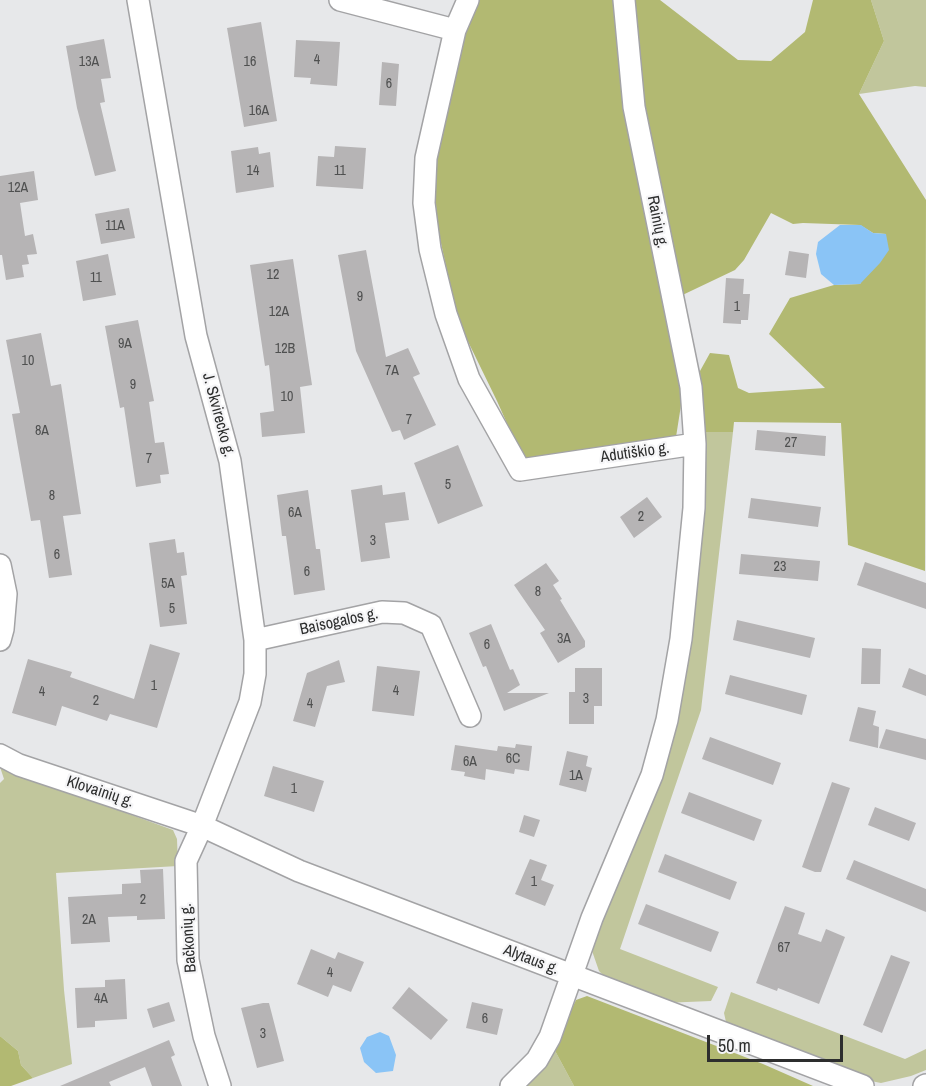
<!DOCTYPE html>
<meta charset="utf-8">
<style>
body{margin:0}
#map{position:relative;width:926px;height:1086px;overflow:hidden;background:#e7e8ea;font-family:"Archivo Narrow",sans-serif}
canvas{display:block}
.scale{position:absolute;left:707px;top:1035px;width:136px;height:27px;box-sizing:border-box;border:3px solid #2d2e2e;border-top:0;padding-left:8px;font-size:18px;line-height:21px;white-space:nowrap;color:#2d2e2e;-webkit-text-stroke:4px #f5f5f7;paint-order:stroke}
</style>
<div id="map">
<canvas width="926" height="1086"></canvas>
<div class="scale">50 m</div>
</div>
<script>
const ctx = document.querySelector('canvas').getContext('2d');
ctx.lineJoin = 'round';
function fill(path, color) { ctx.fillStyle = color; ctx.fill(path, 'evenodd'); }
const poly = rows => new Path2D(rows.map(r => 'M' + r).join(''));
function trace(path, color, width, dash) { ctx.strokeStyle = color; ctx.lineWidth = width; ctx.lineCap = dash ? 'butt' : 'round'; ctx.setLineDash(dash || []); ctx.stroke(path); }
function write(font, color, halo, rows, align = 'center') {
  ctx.font = font + ' "Archivo Narrow",sans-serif'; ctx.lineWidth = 4.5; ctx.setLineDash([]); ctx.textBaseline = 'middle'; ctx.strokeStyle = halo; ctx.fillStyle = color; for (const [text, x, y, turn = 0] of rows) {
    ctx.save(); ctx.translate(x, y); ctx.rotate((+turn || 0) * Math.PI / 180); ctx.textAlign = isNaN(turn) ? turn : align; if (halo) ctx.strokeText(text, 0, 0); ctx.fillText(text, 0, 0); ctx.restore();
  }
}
const green = poly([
 [871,0,926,0,926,87,915,86,859,94,884,41],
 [702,432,733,432,701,710,620,949,718,987,711,1001,663,1003,609,981,599,971,591,948,677,712,705,508],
 [0,767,173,830,177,839,178,866,56,873,64,990,72,1064,33,1078,21,1065,18,1051,0,1036,0,783,4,779],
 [731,992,905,1059,926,1049,926,1070,911,1076,881,1083,861,1079,726,1022,724,1013],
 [553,1047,574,1086,523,1086]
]);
const forest = poly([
 [477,0,660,0,738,60,771,61,805,32,813,0,871,0,884,41,859,94,926,200,925,571,848,545,841,423,734,422,733,432,702,432,700,371,710,353,729,355,738,388,749,393,825,388,769,334,790,298,834,285,860,284,886,234,873,233,860,225,803,223,793,224,771,213,744,260,735,270,672,300,687,367,676,437,533,461,522,457,497,401,458,321,437,225,434,163,464,36],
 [587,996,763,1064,813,1086,574,1086,553,1047,576,1000],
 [0,1036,18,1051,21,1065,33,1078,11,1086,0,1086]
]);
const water = poly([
 [840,225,861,225,873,233,886,234,889,250,880,263,860,284,834,285,821,274,816,254,818,242],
 [380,1032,389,1036,396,1055,393,1071,376,1073,364,1062,360,1048,367,1037]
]);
const building = poly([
 [261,22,277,121,244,127,227,28],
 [104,39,111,78,101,79,105,102,100,103,116,171,95,176,77,108,66,46],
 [296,40,340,42,337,86,310,84,311,78,294,77],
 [382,62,399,64,396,106,379,105],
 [335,146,366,148,363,189,316,186,318,156,334,157],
 [258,147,259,154,270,152,274,187,236,193,231,151],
 [34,171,38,200,20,203,25,236,33,234,37,254,27,255,29,264,22,265,24,277,6,280,2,255,0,255,0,176],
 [129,208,135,238,101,244,95,214],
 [366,250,386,357,408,348,420,374,413,377,436,425,404,440,400,430,392,432,356,351,338,255],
 [789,251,809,254,806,278,785,275],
 [108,254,116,295,83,301,76,261],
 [293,259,312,385,300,387,305,433,262,437,260,413,274,411,269,365,265,366,250,265],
 [726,278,744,279,743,294,750,294,748,320,741,320,741,324,723,323],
 [138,320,154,401,149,402,155,443,164,442,169,474,160,475,161,483,136,487,124,407,120,408,105,326],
 [41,333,51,386,61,384,81,514,63,516,72,575,49,578,40,520,31,521,12,414,20,413,6,340],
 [757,430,826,436,825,456,755,450],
 [458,445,483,506,438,524,414,463],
 [382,485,383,495,405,492,409,520,385,523,390,558,361,562,351,490],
 [308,490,316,549,320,549,325,590,294,595,286,536,282,536,277,495],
 [647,497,662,517,634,538,620,517],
 [751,498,821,507,818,527,748,518],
 [175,539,177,553,184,552,187,575,181,576,187,624,160,627,149,543],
 [741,554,820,561,818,581,739,574],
 [865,562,926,583,926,609,857,585],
 [546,563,559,581,553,585,562,599,560,600,585,641,585,647,558,663,540,633,545,630,514,585],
 [737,620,815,638,810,658,733,640],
 [491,624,510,670,513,669,520,685,507,693,549,693,504,711,486,666,483,667,469,633],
 [150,644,180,653,157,728,110,714,107,721,62,706,56,726,12,713,28,659,72,672,70,677,134,699],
 [862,648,881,649,880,684,861,684],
 [339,660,345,682,327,686,315,727,293,721,307,673],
 [377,666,420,671,414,716,372,711],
 [575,668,602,668,602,706,594,706,594,724,569,724,569,692,575,692],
 [909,668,926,675,926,696,902,687],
 [730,675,807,695,802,715,725,694],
 [858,707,876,711,873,725,879,727,878,748,849,741],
 [886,729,926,739,926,760,879,748],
 [710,737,781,763,773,785,702,759],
 [516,744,532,746,529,771,515,769,514,774,486,769,485,780,464,776,465,772,451,770,455,745,497,751,498,746,515,748],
 [567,751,588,756,586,766,592,768,586,792,559,785],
 [273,766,324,781,314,812,264,796],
 [832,782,850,788,821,872,815,872,802,867],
 [689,792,762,820,754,841,681,813],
 [875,807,916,823,909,841,868,825],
 [524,815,540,820,534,837,519,832],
 [665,854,737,882,730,900,658,872],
 [530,859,547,865,541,880,554,885,545,906,515,894],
 [854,860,926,889,926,912,846,879],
 [163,869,165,919,137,920,137,916,108,917,110,942,71,944,68,897,122,894,122,884,141,883,140,870],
 [646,904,719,932,711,952,638,924],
 [785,906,805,913,798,934,821,942,826,929,845,937,819,1004,778,988,777,991,756,983],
 [311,949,335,959,338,952,364,962,351,992,333,985,328,997,297,984],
 [891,955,910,962,882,1033,863,1025],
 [125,979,127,1019,95,1021,95,1027,77,1028,75,988,105,987,105,980],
 [409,987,448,1020,431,1040,392,1008],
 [169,1002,175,1021,153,1028,147,1009],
 [472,1002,503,1009,497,1035,466,1028],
 [263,1003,269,1003,284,1061,257,1068,241,1008],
 [169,1040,175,1055,171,1057,182,1086,152,1086,145,1067,109,1082,111,1086,60,1086]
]);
const minor = poly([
 [138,0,196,336,230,461,255,640,255,674,250,702,202,826,186,861,188,960,204,1036,220,1086],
 [340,0,455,30],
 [468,0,455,30,426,158,424,203,430,249,446,314,469,379,520,470,695,444,694,508,681,639,667,720,652,775,592,918,550,1037,537,1060,511,1086],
 [624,0,634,107,691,387,695,444],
 [0,565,6,594,3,629,0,640],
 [255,640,382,612,404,613,431,625,470,716],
 [0,755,19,765,202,826,299,871,863,1086],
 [924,1086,926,1085]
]);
const numberNames = [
 ["4",317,60],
 ["13A",89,62],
 ["16",250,62],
 ["6",389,84],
 ["16A",259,111],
 ["14",253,171],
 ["11",340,171],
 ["12A",18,188],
 ["11A",115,226],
 ["12",273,275],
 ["11",96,278],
 ["9",360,297],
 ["1",737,307],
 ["12A",279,312],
 ["9A",125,344],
 ["12B",285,349],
 ["10",28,361],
 ["7A",392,371],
 ["9",133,385],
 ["10",287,397],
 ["7",409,420],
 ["8A",42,431],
 ["27",791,443],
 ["7",149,459],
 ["5",448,485],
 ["8",52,496],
 ["6A",295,513],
 ["2",641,517],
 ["3",373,541],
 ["6",57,555],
 ["23",780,567],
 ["6",307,572],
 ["5A",168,584],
 ["8",538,592],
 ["5",172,609],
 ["3A",564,639],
 ["6",487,645],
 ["1",154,686],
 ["4",396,691],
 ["4",42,692],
 ["3",586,699],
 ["2",96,701],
 ["4",310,704],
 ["6C",513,759],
 ["6A",470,762],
 ["1A",576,776],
 ["1",294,789],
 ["1",534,882],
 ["2",143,900],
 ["2A",89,920],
 ["67",784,948],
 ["4",330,973],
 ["4A",101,999],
 ["6",485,1019],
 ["3",263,1034]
];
const streetNames = [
 ["Rainių g.",657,222,79],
 ["J. Skvirecko g.",218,415,75],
 ["Adutiškio g.",635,453,-8],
 ["Baisogalos g.",339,622,-12],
 ["Klovainių g.",100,792,18],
 ["Bačkonių g.",189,938,-94],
 ["Alytaus g.",531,960,21]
];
fill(green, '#c1c69c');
fill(forest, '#b2b972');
fill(water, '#8ac4f6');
fill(building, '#b6b4b5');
trace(minor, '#a3a3a5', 24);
trace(minor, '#fff', 21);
write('14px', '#4f5050', null, numberNames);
write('16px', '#2d2e2e', '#f5f5f7', streetNames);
</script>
